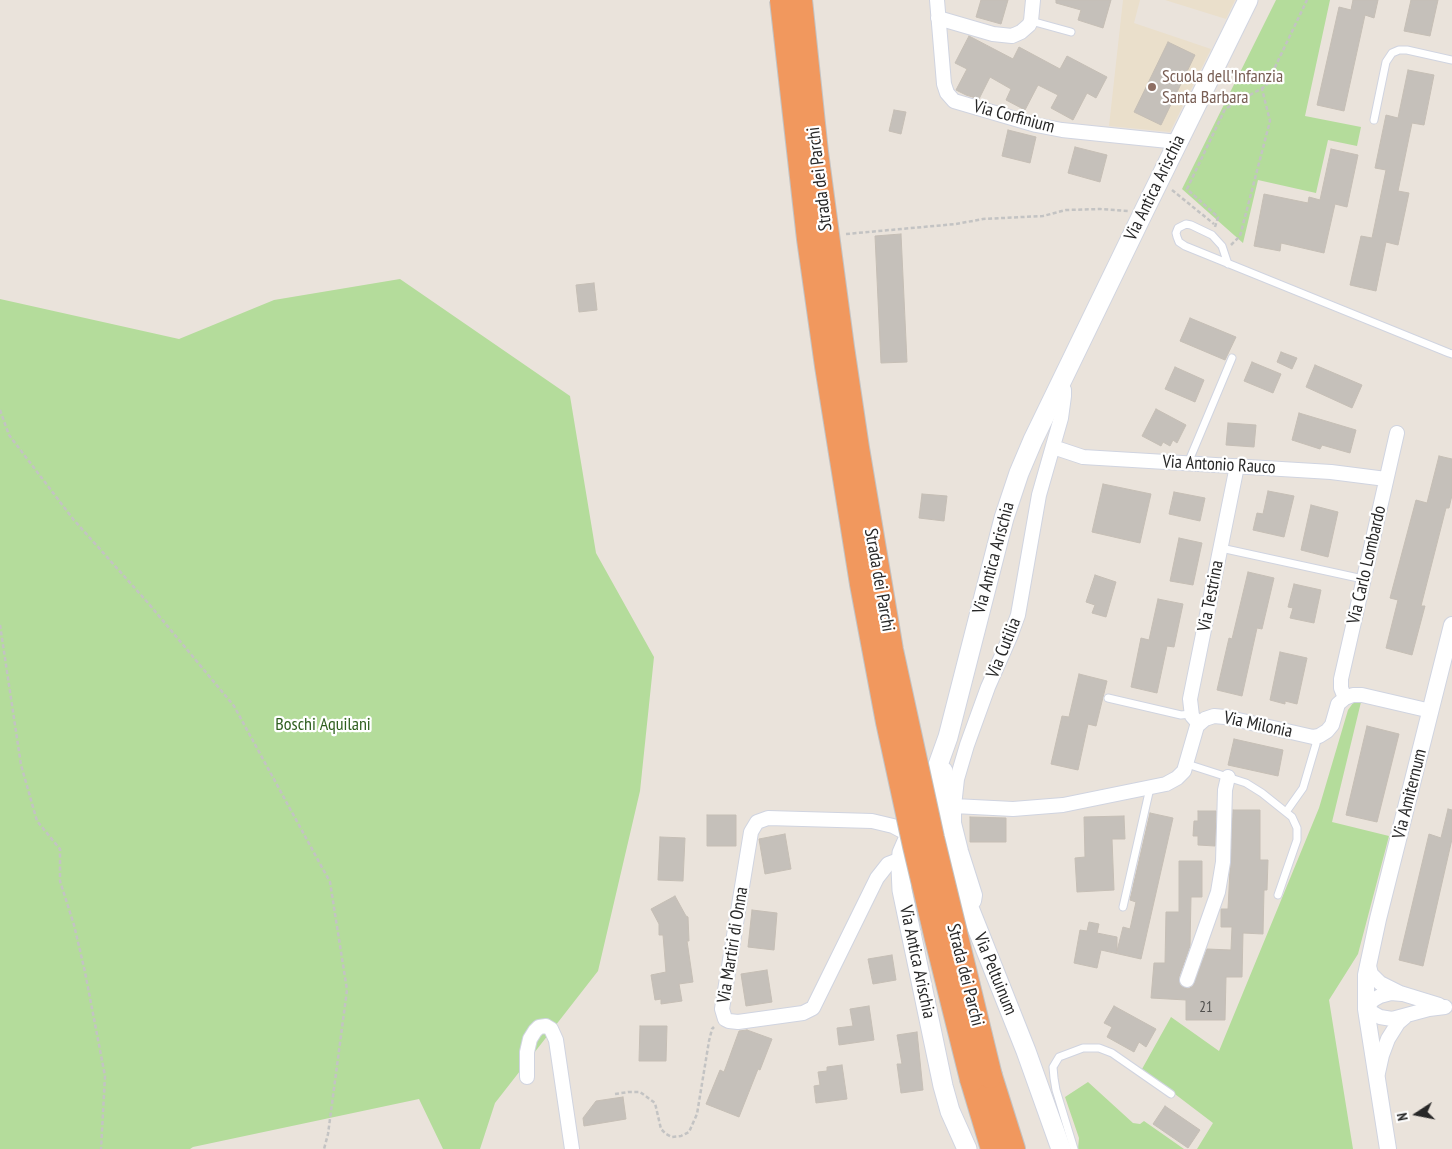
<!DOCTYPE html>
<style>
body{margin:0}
#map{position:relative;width:1452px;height:1149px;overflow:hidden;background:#eae3db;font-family:"PT Sans Narrow",sans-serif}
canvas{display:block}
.north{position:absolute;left:1392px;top:1089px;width:50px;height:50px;-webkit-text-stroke:4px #fff;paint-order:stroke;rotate:259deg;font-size:14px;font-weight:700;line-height:20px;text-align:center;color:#282828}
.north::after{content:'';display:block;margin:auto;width:18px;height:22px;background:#282828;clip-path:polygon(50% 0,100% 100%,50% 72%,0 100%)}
</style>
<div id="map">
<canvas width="1452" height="1149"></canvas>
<div class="north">N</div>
</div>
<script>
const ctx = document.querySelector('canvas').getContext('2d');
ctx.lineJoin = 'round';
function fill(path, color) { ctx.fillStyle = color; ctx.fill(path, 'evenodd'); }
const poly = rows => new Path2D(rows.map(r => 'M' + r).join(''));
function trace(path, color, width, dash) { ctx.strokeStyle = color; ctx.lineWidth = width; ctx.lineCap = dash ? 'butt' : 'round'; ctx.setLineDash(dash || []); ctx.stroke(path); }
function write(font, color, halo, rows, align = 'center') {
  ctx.font = font + ' "PT Sans Narrow",sans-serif'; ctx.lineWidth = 4.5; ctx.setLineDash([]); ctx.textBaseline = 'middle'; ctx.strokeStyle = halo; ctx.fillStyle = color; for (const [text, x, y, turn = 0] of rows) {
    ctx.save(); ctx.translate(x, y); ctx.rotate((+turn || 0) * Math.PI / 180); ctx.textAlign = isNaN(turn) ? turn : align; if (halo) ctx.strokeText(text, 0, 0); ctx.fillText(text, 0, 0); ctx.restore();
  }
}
const education = poly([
 [1123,0,1140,0,1134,23,1211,49,1170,132,1109,126],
 [1165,0,1235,0,1226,19]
]);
const green = poly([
 [1276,0,1330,0,1305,116,1361,127,1357,146,1328,140,1316,193,1258,180,1243,243,1182,189],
 [400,279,570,396,596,553,654,657,640,791,598,971,495,1103,480,1149,443,1149,419,1099,193,1147,190,1149,0,1149,0,299,179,339,274,300],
 [1361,702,1332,822,1389,836,1358,954,1329,1000,1353,1149,1197,1149,1213,1123,1142,1069,1171,1017,1219,1051,1319,808,1348,710,1353,703],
 [1088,1082,1133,1123,1140,1124,1144,1121,1184,1149,1078,1149,1079,1138,1065,1097]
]);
const building = poly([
 [981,0,1008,0,1001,24,976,17,981,0],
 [1056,0,1111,0,1103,28,1078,20,1081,10,1056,3,1056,0],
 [1353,0,1378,0,1374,18,1365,15,1344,111,1317,105,1339,7,1351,10,1353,0],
 [1411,0,1438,0,1430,36,1404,31,1411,0],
 [969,36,1013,59,1019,47,1060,69,1067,56,1107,77,1096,98,1087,93,1073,120,1051,108,1058,95,1038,85,1025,110,1006,100,1011,89,990,77,979,99,966,95,956,90,967,69,955,63,969,36],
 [1168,42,1195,55,1161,125,1134,112,1168,42],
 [1408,70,1434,75,1424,125,1412,123,1398,191,1409,193,1398,245,1386,242,1376,291,1350,285,1361,236,1372,238,1386,170,1375,168,1386,115,1398,118,1408,70],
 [894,110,906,112,901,134,889,131,894,110],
 [1008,130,1036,137,1030,163,1002,156,1008,130],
 [1075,147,1107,155,1100,182,1068,173,1075,147],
 [1331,149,1358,155,1347,207,1335,204,1324,253,1281,243,1280,251,1254,246,1264,194,1308,203,1309,197,1320,200,1331,149],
 [901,234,907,362,881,363,875,236,901,234],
 [594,283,597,310,579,312,576,285,594,283],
 [1190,318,1236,337,1225,360,1180,341,1190,318],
 [1281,352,1297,358,1292,369,1277,362,1281,352],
 [1252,362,1281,374,1273,393,1244,381,1252,362],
 [1315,365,1362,385,1352,408,1306,387,1315,365],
 [1175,367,1204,380,1195,402,1165,389,1175,367],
 [1156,409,1186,425,1177,443,1173,440,1170,446,1163,442,1161,446,1142,436,1156,409],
 [1299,413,1356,430,1350,453,1322,445,1320,449,1292,440,1299,413],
 [1228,423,1256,425,1254,447,1226,445,1228,423],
 [1439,456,1452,459,1452,495,1449,508,1446,508,1421,606,1425,606,1412,655,1386,648,1398,600,1390,598,1416,500,1427,503,1439,456],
 [1103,484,1151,494,1140,543,1092,532,1103,484],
 [1268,491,1294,496,1284,537,1253,530,1257,513,1263,514,1268,491],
 [1174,492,1205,498,1200,521,1169,514,1174,492],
 [922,494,947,496,944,521,919,518,922,494],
 [1311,505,1338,512,1328,557,1301,550,1311,505],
 [1179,538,1202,543,1193,585,1170,581,1179,538],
 [1248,572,1274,578,1262,629,1257,628,1242,696,1217,690,1229,638,1232,639,1248,572],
 [1095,575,1116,582,1106,617,1092,613,1095,605,1086,602,1095,575],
 [1294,584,1321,590,1314,623,1290,618,1293,608,1288,607,1294,584],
 [1158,599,1183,604,1174,647,1167,646,1157,693,1131,687,1141,638,1149,640,1158,599],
 [1280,652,1307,658,1297,704,1285,701,1285,704,1270,700,1280,652],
 [1079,674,1107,681,1096,726,1088,724,1078,770,1051,764,1062,716,1069,717,1079,674],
 [1367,726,1399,734,1377,822,1346,815,1367,726],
 [1234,739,1283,750,1278,776,1228,765,1234,739],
 [1448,809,1452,810,1452,839,1423,966,1399,960,1429,834,1441,838,1448,809],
 [1233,810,1260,810,1260,860,1268,860,1267,890,1264,890,1263,934,1243,933,1242,977,1226,977,1225,1020,1186,1020,1186,1000,1151,998,1154,963,1165,963,1166,912,1179,912,1179,861,1202,861,1202,897,1191,897,1190,946,1179,977,1180,985,1188,989,1193,986,1207,949,1231,950,1232,927,1221,927,1221,909,1228,909,1233,810],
 [1198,811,1216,811,1215,846,1198,845,1198,836,1193,836,1194,821,1198,821,1198,811],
 [1150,813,1173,818,1141,959,1101,950,1097,968,1074,963,1080,930,1087,931,1089,922,1099,924,1097,933,1117,937,1117,951,1123,927,1130,929,1136,902,1130,900,1150,813],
 [707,815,736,815,736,846,707,846,707,815],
 [1124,816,1125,839,1112,839,1114,890,1077,892,1075,858,1085,857,1084,817,1124,816],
 [970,817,1006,818,1006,842,970,842,970,817],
 [785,834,791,869,765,874,759,839,785,834],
 [660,837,685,838,683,881,658,880,660,837],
 [675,896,686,916,688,917,689,941,687,941,693,982,679,984,682,1001,661,1004,661,999,655,1000,651,975,666,972,663,935,659,935,659,924,651,909,675,896],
 [752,910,777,913,774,950,748,947,752,910],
 [892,955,896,980,873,984,868,959,892,955],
 [767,970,772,1002,746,1006,741,974,767,970],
 [869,1006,874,1040,839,1045,837,1028,853,1026,850,1009,869,1006],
 [1114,1006,1156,1029,1146,1047,1139,1042,1134,1052,1107,1037,1112,1027,1104,1023,1114,1006],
 [640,1026,667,1026,666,1061,639,1061,640,1026],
 [747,1030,772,1039,760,1070,758,1069,739,1117,706,1104,720,1070,724,1072,739,1031,747,1030],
 [917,1032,923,1090,901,1093,897,1064,902,1064,897,1035,917,1032],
 [842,1065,847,1099,816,1103,814,1086,820,1085,818,1072,827,1071,827,1067,842,1065],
 [623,1097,626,1119,584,1126,583,1118,596,1101,623,1097],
 [1165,1106,1200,1130,1188,1148,1153,1124,1165,1106]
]);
const path = poly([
 [1172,190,1214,224],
 [1215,227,1218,217,1187,189,1225,109,1266,86,1307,0],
 [846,234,956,224,983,219,1043,216,1066,210,1100,209,1128,211],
 [1231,245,1240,236,1270,121,1262,89],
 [0,410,9,435,73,519,149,604,234,706,330,882,347,990,328,1134,324,1149],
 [0,625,21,765,37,821,60,849,60,881,74,925,85,972,105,1076,101,1149],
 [615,1094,628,1092,640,1092,655,1103,661,1129,666,1134,672,1137,681,1136,689,1132,697,1114,709,1041,712,1029,714,1027]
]);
const service = poly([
 [1031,21,1071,32],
 [1374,120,1386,62,1392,53,1399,50,1407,50,1452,60],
 [1228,264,1222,246,1212,235,1191,225,1186,224,1178,228,1176,233,1177,237,1179,242,1185,246,1449,353,1452,354],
 [1188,463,1232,358],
 [1221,548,1363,579],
 [1108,698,1181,715,1191,714],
 [1187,764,1246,783,1262,793,1292,817,1297,828,1297,840,1278,895],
 [1286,812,1303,788,1316,744,1317,736],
 [1123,907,1150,788],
 [1074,1149,1056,1090,1054,1078,1053,1067,1059,1057,1083,1048,1099,1048,1112,1053,1171,1094]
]);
const minor = poly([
 [937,0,944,84,947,93,954,101,1036,125,1062,130,1178,142],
 [938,18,993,34,1012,36,1021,32,1029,25,1031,21,1033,0],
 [1053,447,1083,457,1331,472,1386,479],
 [1345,698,1341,688,1341,679,1397,433],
 [1199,724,1192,716,1190,699,1237,466],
 [954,806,1013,809,1063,805,1166,784,1177,778,1184,771,1197,726,1205,719,1214,716,1225,717,1313,737,1319,736,1327,731,1332,725,1338,704,1345,698,1353,695,1362,695,1431,711],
 [901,859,888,864,877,878,813,1008,803,1013,738,1022,729,1021,725,1019,722,1009,751,832,757,822,768,818,872,821,893,826,910,835],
 [968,906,974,901,975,895,961,851,954,823,954,806,957,779,967,745,988,687,1010,637,1018,615,1039,495,1061,418,1064,396,1064,390,1060,384],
 [1368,962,1371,974,1380,983,1400,993,1439,1005],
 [1187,980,1218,892,1223,862,1225,790,1228,777],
 [1402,994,1391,993,1380,996,1373,1000,1366,1009,1380,1017,1392,1019,1429,1009,1445,1007],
 [1378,1073,1382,1055,1388,1039,1398,1023,1405,1017],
 [527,1077,527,1052,530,1039,535,1031,539,1027,546,1026,551,1029,556,1040,572,1149]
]);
const tertiary = poly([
 [1388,1149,1366,1009,1366,975,1378,919,1452,625]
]);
const secondary = poly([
 [943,771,941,793,943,820,952,865,1026,1051,1061,1149],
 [967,1149,950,1111,943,1086,902,890,901,868,902,853,928,793,948,737,1004,518,1019,473,1033,440,1145,209,1248,0]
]);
const motorway = poly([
 [990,1076,1013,1149],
 [972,1079,993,1149]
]);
const motorwayBridge = poly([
 [782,0,809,239,827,366,862,584,888,722,915,846,937,939,972,1079],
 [800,0,816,152,842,347,857,448,891,650,932,838,990,1076]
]);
const markers = [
 [1152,87,5,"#8d6e63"]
];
const numberNames = [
 ["21",1206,1008]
];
const educationNames = [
 ["Scuola dell'Infanzia",1162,77],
 ["Santa Barbara",1162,98]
];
const streetNames = [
 ["Via Corfinium",1014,117,15],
 ["Strada dei Parchi",820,179,-97],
 ["Via Antica Arischia",1155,188,-64],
 ["Via Antonio Rauco",1219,465,3],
 ["Via Antica Arischia",994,558,-75],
 ["Via Carlo Lombardo",1367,565,-77],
 ["Strada dei Parchi",879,580,80],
 ["Via Testrina",1211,596,-79],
 ["Via Cutilia",1004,648,-68],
 ["Via Milonia",1258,725,12],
 ["Via Amiternum",1410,794,-76],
 ["Via Martiri di Onna",733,945,-81],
 ["Via Antica Arischia",917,962,78],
 ["Via Peltuinum",995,974,68],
 ["Strada dei Parchi",965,975,76]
];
const parkNames = [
 ["Boschi Aquilani",323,725]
];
fill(education, '#eadfcb');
fill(green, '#b4dc9b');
fill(building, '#c5c0ba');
trace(building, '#c5beb5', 1);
trace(service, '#d0d4e0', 9);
trace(minor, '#d0d4e0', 16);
trace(tertiary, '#d0d4e0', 18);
trace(secondary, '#d0d4e0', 21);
trace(motorway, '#c3c3c3', 26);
trace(path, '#c3c3c3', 2.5, [4, 2.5]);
trace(service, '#fff', 7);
trace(minor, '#fff', 14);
trace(tertiary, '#fff', 16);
trace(secondary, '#fff', 19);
trace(motorway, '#f1985e', 24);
trace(motorwayBridge, '#c3c3c3', 26, []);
trace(motorwayBridge, '#f1985e', 24);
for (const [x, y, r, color] of markers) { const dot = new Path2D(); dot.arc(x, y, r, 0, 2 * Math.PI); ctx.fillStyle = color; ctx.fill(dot); trace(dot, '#fff', 2); }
write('15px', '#4f4e4c', null, numberNames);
write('18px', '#785e54', '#fff', educationNames, 'left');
write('18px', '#282828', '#fff', streetNames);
write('18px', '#2f5f1f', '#fff', parkNames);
</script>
